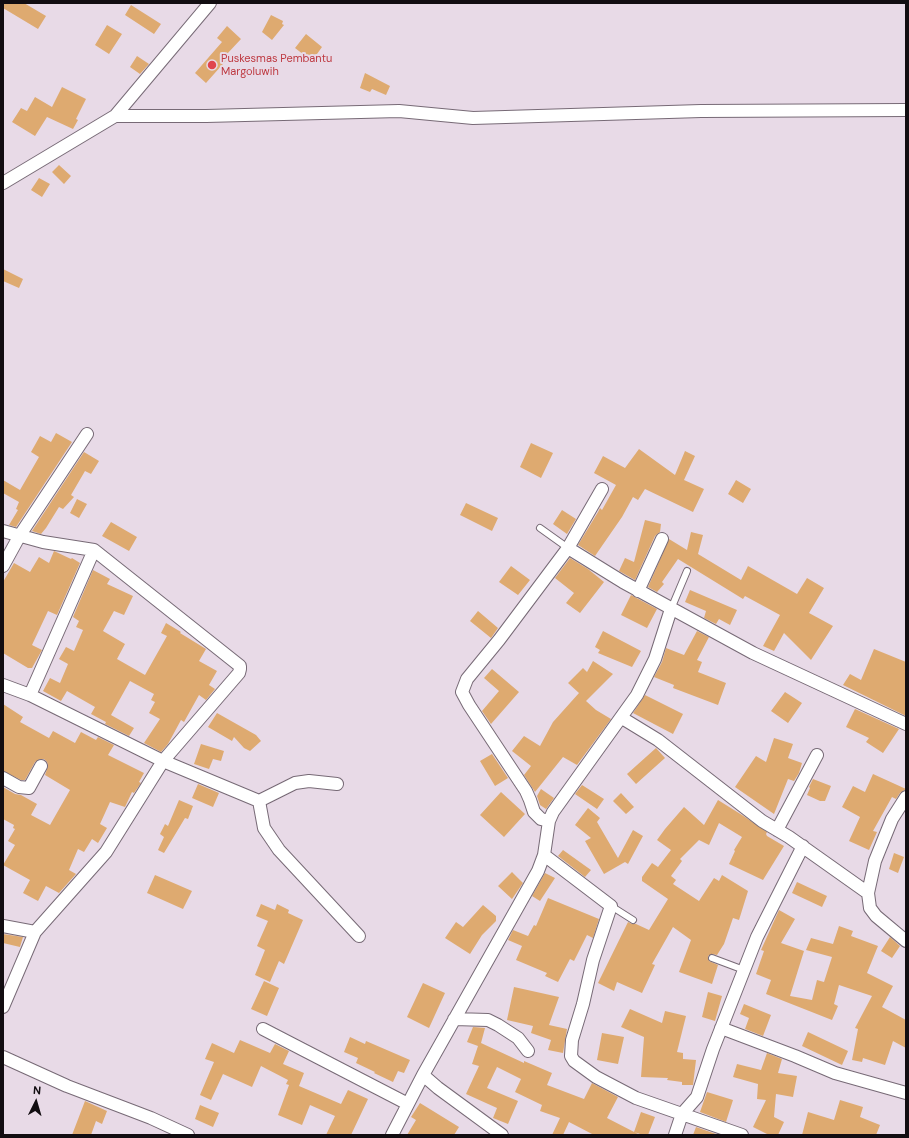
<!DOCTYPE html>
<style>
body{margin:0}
#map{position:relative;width:909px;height:1138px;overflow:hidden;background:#e8dae7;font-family:"DM Sans",sans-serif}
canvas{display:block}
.frame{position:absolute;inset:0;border:4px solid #120d11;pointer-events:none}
.north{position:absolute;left:16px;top:1082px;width:40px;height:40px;-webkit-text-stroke:3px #e8dae7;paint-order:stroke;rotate:5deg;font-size:11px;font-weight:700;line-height:16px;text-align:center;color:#120d11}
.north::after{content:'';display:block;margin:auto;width:14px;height:18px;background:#120d11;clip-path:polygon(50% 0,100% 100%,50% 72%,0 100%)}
</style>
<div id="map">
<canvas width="909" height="1138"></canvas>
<div class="frame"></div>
<div class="north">N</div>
</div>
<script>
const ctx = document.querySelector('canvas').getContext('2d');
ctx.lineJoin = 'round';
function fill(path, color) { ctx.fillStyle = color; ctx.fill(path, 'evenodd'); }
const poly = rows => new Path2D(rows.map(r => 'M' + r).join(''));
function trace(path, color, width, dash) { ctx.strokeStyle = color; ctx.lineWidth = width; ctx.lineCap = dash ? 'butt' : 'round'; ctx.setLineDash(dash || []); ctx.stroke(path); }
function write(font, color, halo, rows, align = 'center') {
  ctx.font = font + ' "DM Sans",sans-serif'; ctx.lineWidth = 4; ctx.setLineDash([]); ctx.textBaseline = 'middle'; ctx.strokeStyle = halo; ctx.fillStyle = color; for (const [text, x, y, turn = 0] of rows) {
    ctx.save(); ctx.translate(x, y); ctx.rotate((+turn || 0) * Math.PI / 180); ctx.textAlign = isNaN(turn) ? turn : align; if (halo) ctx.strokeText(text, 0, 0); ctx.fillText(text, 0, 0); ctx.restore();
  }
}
const building = poly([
 [3,3,24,3,46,16,38,29,3,8],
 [131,5,161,24,154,34,125,15],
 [271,15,283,21,282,24,284,25,272,40,262,32],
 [107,25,122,34,109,54,95,45],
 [227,26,241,39,227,54,230,56,206,83,195,73,222,42,217,38],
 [306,34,322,47,312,61,295,48],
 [137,56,149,64,140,74,130,67],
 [365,73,390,86,386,95,372,89,370,92,360,88],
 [62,87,86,99,76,119,78,120,73,129,47,117,35,136,12,122,21,108,27,111,35,97,52,107],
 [59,165,71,176,64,184,52,172],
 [39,178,50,184,42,197,31,190],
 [3,269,23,279,19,288,3,281],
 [56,433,72,442,16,527,9,525,18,510,16,509,19,502,3,493,3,480,20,490,39,457,31,452,40,436,51,442],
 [531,443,553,453,541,478,520,467],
 [639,449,675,475,685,451,695,456,684,480,704,489,693,512,645,489,638,500,633,497,622,517,595,556,578,545,598,512,600,508,602,510,616,485,594,473,603,456,625,468],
 [84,452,99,461,91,474,85,471,71,495,74,497,63,509,59,507,46,528,41,534,32,531],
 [736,480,751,489,743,503,728,494],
 [77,499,87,504,79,518,70,513],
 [466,503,498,518,492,531,460,515],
 [562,510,576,519,567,534,553,524],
 [645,520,661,524,660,532,655,536,635,580,619,571,625,558,634,562],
 [111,522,137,537,129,551,102,536],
 [691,532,703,535,698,554,741,580,748,566,797,594,807,578,824,588,809,613,833,626,811,660,784,633,774,651,763,646,780,615,745,596,743,599,678,559,662,582,664,584,657,592,648,587,669,539,687,550],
 [54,551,71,559,72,558,80,563,57,615,48,611,32,645,42,650,32,668,28,668,3,653,3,582,14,563,30,572,39,557,49,563],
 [570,558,588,569,604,582,580,613,566,603,574,593,555,578],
 [511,566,530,580,518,595,499,582],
 [93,570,110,579,107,584,133,596,124,615,114,611,103,631,125,644,117,659,145,675,167,636,161,633,166,623,181,632,180,633,206,649,199,661,217,671,209,685,215,689,206,700,199,695,184,722,181,720,168,744,161,752,144,743,160,719,149,713,155,702,151,700,154,694,130,681,111,715,134,728,129,736,105,724,106,722,91,714,95,707,67,691,61,701,43,691,50,678,60,683,68,664,59,659,66,647,74,651,83,630,76,627,79,621,73,617],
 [690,590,737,610,730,625,719,619,716,624,704,618,706,611,685,602],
 [631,595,657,609,647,628,621,615],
 [478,611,498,628,491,638,470,621],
 [603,631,641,651,632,667,598,653,600,650,595,647],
 [697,631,709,637,697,660,702,662,698,672,726,683,718,705,673,688,674,685,654,677,662,662,666,648,684,655],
 [874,649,906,662,906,716,843,685,850,674,861,680],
 [593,661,613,674,586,701,596,710,611,719,577,765,563,757,535,792,524,775,531,766,512,751,524,736,540,746,553,722,579,693,568,683,583,668,587,672],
 [492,669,519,692,491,724,482,711,499,691,484,678],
 [785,692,802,703,788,723,771,711],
 [645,695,683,714,673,734,633,713],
 [3,704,23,717,20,722,49,738,53,731,75,743,81,732,96,740,98,737,114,745,108,755,144,773,139,782,141,783,134,793,132,792,125,807,110,802,100,824,107,828,98,843,92,839,84,852,78,849,69,870,76,874,59,893,46,886,38,901,23,893,30,880,3,865,15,845,8,841,15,829,13,828,14,825,3,819,3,787,15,794,21,795,37,804,31,815,50,825,70,790,45,775,48,766,47,762,44,759,40,759,35,762,25,780,21,780,3,771],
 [855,709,899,729,883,753,866,742,869,738,846,727],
 [217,713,256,735,261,741,250,751,244,748,234,737,232,741,208,727],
 [774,738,793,744,788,758,802,763,799,773,794,781,788,779,774,814,735,787,756,756,766,762],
 [201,744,224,751,221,761,213,759,209,769,194,764],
 [656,748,665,758,636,784,627,774],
 [492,754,508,778,495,786,480,761],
 [873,774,906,789,900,793,896,799,892,797,873,831,877,832,869,850,849,841,860,817,842,807,853,786,865,792],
 [813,779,831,786,825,801,820,801,807,795,810,788,809,787],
 [198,784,219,793,213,807,192,798],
 [582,785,604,799,597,809,575,794],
 [541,789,554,798,546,809,540,805,537,796],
 [501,792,525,814,504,837,480,815],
 [621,793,634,807,626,814,613,801],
 [179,800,193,806,188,819,185,818,164,853,158,850,164,837,160,834,165,824,168,826],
 [718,800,742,815,767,832,766,834,767,836,784,846,763,880,729,864,735,851,734,850,742,837,719,823,709,845,699,840,680,859,682,861,671,876,676,880,673,884,699,901,714,878,719,881,722,875,748,891,739,920,733,918,724,944,717,955,712,954,708,956,709,961,718,965,712,984,679,972,691,940,673,927,652,964,655,965,642,993,617,982,614,991,598,983,628,922,632,924,636,924,649,930,668,899,642,881,642,877,652,863,658,867,671,850,657,840,665,829,684,807,704,825],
 [588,808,600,818,597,822,618,858,633,830,643,836,628,864,625,862,604,874,585,841,591,838,575,825],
 [563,850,591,870,585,877,558,856],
 [894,853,904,857,898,873,889,869],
 [512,872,523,883,512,899,498,886],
 [545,873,555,878,540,901,532,896],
 [155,875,192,891,183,909,147,893],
 [797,882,827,896,822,907,792,893],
 [548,898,599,919,593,938,587,935,574,961,570,959,558,982,545,976,547,973,516,960,522,946,508,940,513,930,528,936,534,925,536,926],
 [261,904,275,910,277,904,289,910,288,913,303,920,284,964,279,961,270,982,255,975,265,950,257,946,268,921,256,916],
 [483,905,496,916,496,921,482,935,470,954,445,938,456,922,463,927],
 [779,910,795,919,781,943,804,951,790,996,812,1000,817,980,824,982,832,957,806,950,811,938,833,944,839,926,853,931,851,936,878,946,867,973,893,986,882,1007,906,1020,906,1048,893,1041,885,1065,863,1058,862,1062,852,1060,858,1029,855,1028,872,996,839,985,834,1004,838,1006,832,1020,766,994,771,980,756,974,764,951,761,950],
 [3,934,23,937,20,947,3,943],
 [890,937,900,946,892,958,881,951],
 [264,981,279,988,267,1016,251,1009],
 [423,983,445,993,429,1028,407,1017],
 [514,987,559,997,549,1025,567,1029,563,1053,548,1050,551,1040,531,1033,533,1026,507,1020],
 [708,992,722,996,715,1021,702,1017],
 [744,1004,771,1015,763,1036,745,1029,749,1018,740,1014],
 [630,1009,662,1023,665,1011,686,1016,677,1052,683,1053,683,1059,696,1060,693,1085,682,1085,682,1082,667,1080,668,1078,641,1077,644,1037,621,1027],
 [473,1027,485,1028,481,1043,524,1063,524,1061,552,1073,547,1085,584,1099,592,1083,618,1097,607,1118,640,1135,594,1135,569,1122,563,1135,552,1135,560,1118,540,1111,542,1105,515,1092,521,1079,497,1067,487,1088,518,1101,508,1124,493,1118,497,1108,466,1094,479,1066,472,1064,478,1046,467,1042],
 [808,1032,848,1051,842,1065,802,1046],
 [602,1033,624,1037,618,1064,597,1060],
 [350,1037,365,1044,366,1041,410,1060,404,1073,398,1071,393,1082,374,1073,375,1072,356,1063,358,1058,344,1052],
 [240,1040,270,1053,275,1044,289,1051,283,1064,304,1073,299,1086,341,1104,348,1090,368,1099,351,1135,326,1135,335,1116,310,1105,302,1125,278,1115,289,1085,286,1084,288,1080,261,1066,252,1087,223,1074,211,1100,200,1095,214,1062,205,1059,212,1043,234,1053],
 [767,1053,782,1059,778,1073,797,1076,793,1097,776,1094,774,1117,784,1122,778,1135,769,1135,753,1127,766,1100,757,1099,758,1084,733,1077,737,1064,761,1070],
 [707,1092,733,1100,726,1122,700,1112],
 [840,1100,863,1107,860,1117,880,1125,876,1135,802,1135,808,1112,834,1120],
 [85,1101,107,1111,102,1124,96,1121,91,1135,72,1135],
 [420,1103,459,1127,454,1135,407,1135,416,1120,411,1117],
 [200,1105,219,1113,213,1127,195,1119],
 [641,1112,655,1117,648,1135,643,1135,634,1132],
 [696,1127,719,1135,693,1135]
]);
const lane = poly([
 [540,528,568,548],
 [671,609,687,571],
 [611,906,633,920],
 [712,958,744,970]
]);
const street = poly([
 [115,116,206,116,399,111,473,118,701,111,906,110],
 [3,183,115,116,210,3],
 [3,531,43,542,94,550,240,666,240,669,239,673,163,761,106,852,35,932,3,926],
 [568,548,623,582,753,653,906,724],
 [3,566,20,535,87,434],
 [638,591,662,539],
 [3,685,30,695,163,761,259,801,264,828,279,850,359,936],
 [30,695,94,550],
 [622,718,658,740,762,821,789,837,868,893],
 [3,778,19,787,29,788,41,766],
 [906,797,892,819,875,861,868,893,870,908,876,916,906,941],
 [259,801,295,783,309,781,337,784],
 [549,821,541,819,534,812,530,800,526,791,469,705,462,692,467,679,499,640,568,548,602,489],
 [777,830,817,755],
 [544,855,611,906,593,960,583,1004,572,1040,571,1056,574,1061,596,1077,636,1098,742,1135],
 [3,1007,35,932],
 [454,1019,488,1020,498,1025,518,1038,528,1051],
 [721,1028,795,1056,835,1073,906,1093],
 [263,1029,408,1104],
 [3,1057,67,1086,151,1118,188,1135],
 [423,1075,438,1088,502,1135],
 [392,1135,423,1075,538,871,544,855,549,821,553,812,637,695,655,659,671,609],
 [675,1135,682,1114,697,1097,713,1049,757,937,803,846]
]);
const markers = [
 [212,65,5,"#e0444e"]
];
const healthNames = [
 ["Puskesmas Pembantu",221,59],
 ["Margoluwih",221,72]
];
fill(building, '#deaa70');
trace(lane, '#776a76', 8);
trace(street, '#776a76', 14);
trace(lane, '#fff', 6);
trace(street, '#fff', 12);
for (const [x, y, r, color] of markers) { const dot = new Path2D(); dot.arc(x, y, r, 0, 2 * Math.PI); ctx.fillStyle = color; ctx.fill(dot); trace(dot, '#e8dae7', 1.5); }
write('11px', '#be3a42', '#e8dae7', healthNames, 'left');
</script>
